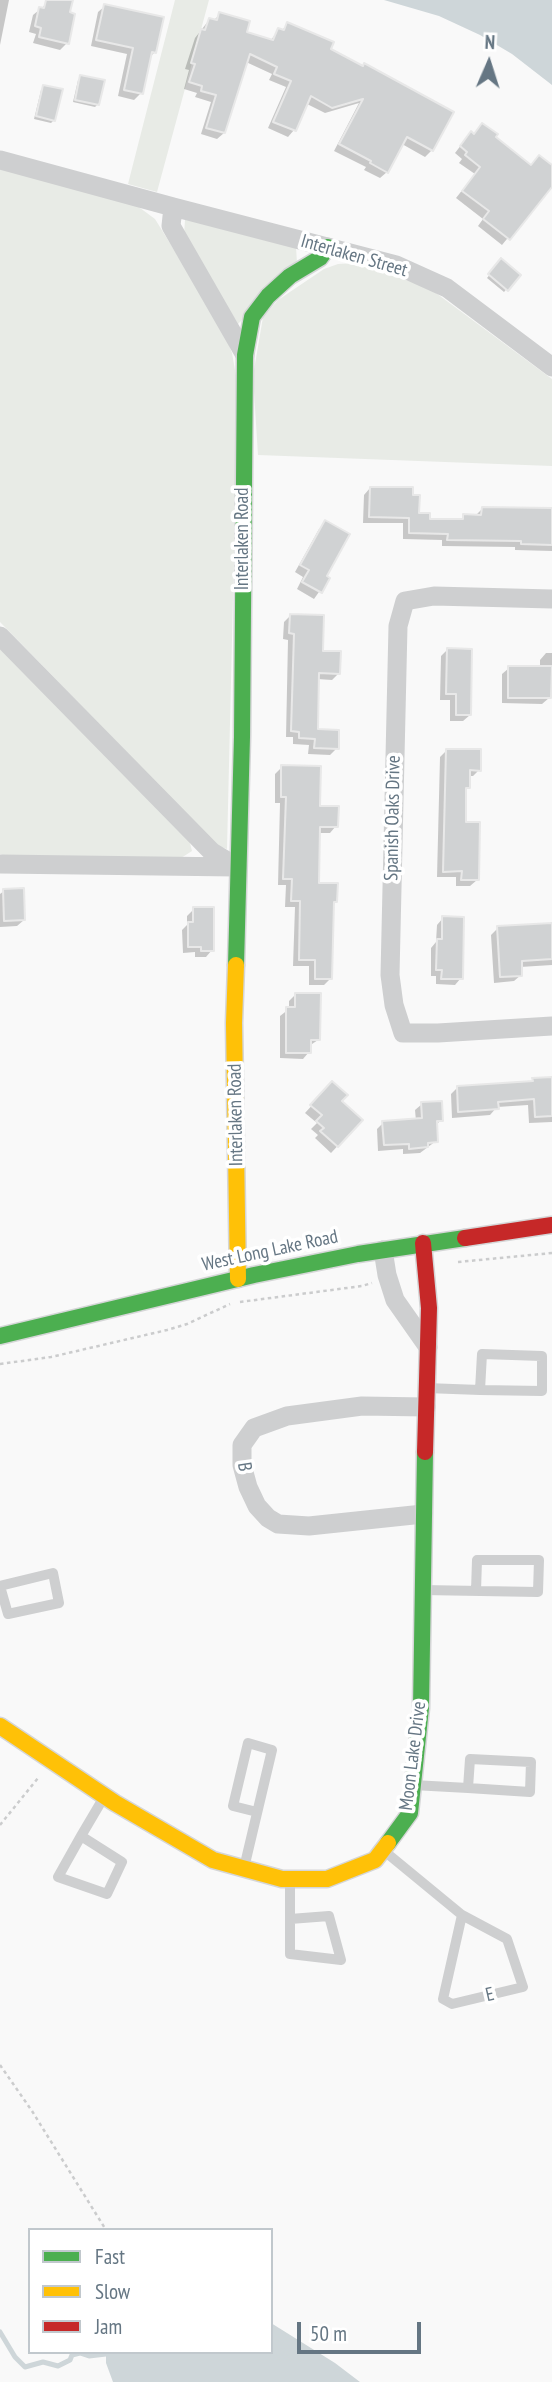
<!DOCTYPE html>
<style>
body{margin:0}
#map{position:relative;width:552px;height:2382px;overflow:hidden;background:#f9f9f9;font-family:"PT Sans Narrow",sans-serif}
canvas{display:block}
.legend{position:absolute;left:28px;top:2228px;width:245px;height:126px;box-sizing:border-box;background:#fff;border:2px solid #c1c8cd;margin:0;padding:9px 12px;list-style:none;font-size:21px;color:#657683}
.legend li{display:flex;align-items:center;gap:14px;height:35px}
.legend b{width:35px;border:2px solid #c1c8cd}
.north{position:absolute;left:454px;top:28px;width:70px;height:70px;-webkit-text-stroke:5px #fff;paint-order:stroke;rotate:3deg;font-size:19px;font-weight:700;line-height:28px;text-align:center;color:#657683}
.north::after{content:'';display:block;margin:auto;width:24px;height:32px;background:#657683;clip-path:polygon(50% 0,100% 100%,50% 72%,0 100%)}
.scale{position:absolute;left:297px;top:2322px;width:124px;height:32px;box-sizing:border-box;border:4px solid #657683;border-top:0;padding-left:9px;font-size:21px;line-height:24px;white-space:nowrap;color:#657683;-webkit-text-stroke:5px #fff;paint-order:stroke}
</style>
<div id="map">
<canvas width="552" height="2382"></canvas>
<ul class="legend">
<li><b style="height:9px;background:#4caf50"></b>Fast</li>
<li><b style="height:9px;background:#ffc107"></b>Slow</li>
<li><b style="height:9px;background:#c62828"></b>Jam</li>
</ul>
<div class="north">N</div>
<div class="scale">50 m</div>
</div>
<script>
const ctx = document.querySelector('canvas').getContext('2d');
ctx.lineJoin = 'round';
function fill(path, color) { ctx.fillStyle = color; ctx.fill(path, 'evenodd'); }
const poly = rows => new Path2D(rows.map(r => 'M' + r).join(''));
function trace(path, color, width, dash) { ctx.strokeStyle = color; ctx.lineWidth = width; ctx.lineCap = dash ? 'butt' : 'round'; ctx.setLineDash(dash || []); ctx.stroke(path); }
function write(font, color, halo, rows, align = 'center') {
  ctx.font = font + ' "PT Sans Narrow",sans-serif'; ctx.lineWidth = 7; ctx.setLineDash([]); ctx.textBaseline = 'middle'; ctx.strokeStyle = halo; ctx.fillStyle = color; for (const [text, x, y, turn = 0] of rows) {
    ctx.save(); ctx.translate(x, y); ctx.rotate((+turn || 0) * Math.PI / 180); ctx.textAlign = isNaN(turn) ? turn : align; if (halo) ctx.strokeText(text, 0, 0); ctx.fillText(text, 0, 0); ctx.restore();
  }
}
const green = poly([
 [175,0,209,0,157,192,128,184],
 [0,166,132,202,155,219,223,329,232,353,238,387,227,849,218,846,0,622],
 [185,220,198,221,296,247,297,263,238,324,184,235],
 [356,263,423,286,436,293,552,379,552,466,258,455,253,376,263,317,278,300,324,269,338,264],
 [0,648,189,839,192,851,181,858,14,860,0,854]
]);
const water = poly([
 [384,0,552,0,552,85,512,54,480,35,439,16],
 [271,2323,335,2363,360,2382,113,2382,106,2363,106,2352,271,2352]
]);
const shadow = poly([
 [0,0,9,0,0,45],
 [51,0,71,0,68,14,67,43,60,50,33,43,36,34,29,32,33,15],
 [105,6,155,52,148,59,141,93,134,100,118,96,127,54,91,46,98,12],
 [220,14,244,33,270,41,279,30,281,31,288,24,329,50,432,150,425,157,402,144,387,172,380,178,364,170,366,167,334,151,359,103,325,113,307,104,294,130,288,137,268,128,286,87,269,80,272,74,246,62,224,133,217,139,201,134,211,102,195,97,197,93,184,89,189,70,185,69,195,38,209,20,213,21],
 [81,77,98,104,95,107,73,102,78,80],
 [44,87,54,120,51,123,34,119,41,90],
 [482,125,493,137,531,166,552,167,552,184,502,245,478,226,483,219,456,198,475,174,459,163,462,159,455,153,465,140,473,135],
 [501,261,519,275,504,292,487,278],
 [370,488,428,520,459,521,464,516,475,516,482,509,552,510,552,551,515,550,515,547,442,546,442,540,403,539,403,523,363,523,364,495],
 [326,522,324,577,328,579,314,599,297,589,303,577,295,572,319,529],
 [290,616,339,673,332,680,317,679,316,731,337,748,330,755,308,754,309,745,293,744,293,737,286,737,288,640,283,639,284,622],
 [447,650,470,715,463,721,450,721,450,700,440,700,441,656],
 [546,653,552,653,552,692,549,698,542,704,502,703,502,674,509,668,540,668,540,660],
 [447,750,479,770,473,776,468,776,468,787,465,791,464,824,477,880,470,886,456,886,456,877,437,877,440,757],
 [282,767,336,826,330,833,318,833,317,885,336,902,332,905,331,978,324,985,309,985,309,966,293,966,295,907,285,907,286,885,278,885,280,803,275,803,275,774],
 [4,891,24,920,17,926,0,927,0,894],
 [194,909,212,950,206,957,195,957,195,952,183,953,182,930,187,925,187,916],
 [443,918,461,978,455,985,436,984,436,976,431,976,431,948,436,942,437,925],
 [552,925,552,965,520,967,521,975,514,981,494,983,491,935,498,928],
 [296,994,318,1040,309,1046,309,1052,303,1059,280,1058,280,1016,289,1009,289,1001],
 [552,1079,552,1122,529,1123,528,1105,497,1107,490,1115,452,1118,451,1094,457,1088,530,1083,533,1080],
 [326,1090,361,1121,331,1153,315,1138,318,1135,311,1129,317,1123,305,1113],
 [422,1104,441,1120,435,1126,436,1141,420,1153,403,1154,403,1149,378,1151,377,1129,383,1123,416,1121,415,1110]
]);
const stream = poly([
 [0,2332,15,2357,25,2367,43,2362,58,2366,70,2360,72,2355,80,2353,89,2356,106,2354]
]);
const building = poly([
 [46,0,73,0,70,12,75,14,69,44,39,37,41,28,35,26,39,7,44,8,46,0],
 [104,4,164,17,156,53,152,52,143,94,124,90,133,48,96,40,104,4],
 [219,12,250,21,247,32,273,40,278,28,284,30,287,22,334,42,331,49,363,66,364,63,454,112,433,151,407,137,388,173,370,163,371,161,339,144,363,99,332,108,311,96,296,131,273,122,291,81,274,74,277,67,250,54,225,133,206,128,216,95,201,91,202,86,189,82,195,64,191,63,201,29,205,30,209,18,217,20,219,12],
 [80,75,105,80,99,105,75,100,80,75],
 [43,85,63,89,55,121,36,116,43,85],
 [482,123,498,134,496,137,531,165,539,155,552,165,552,187,510,240,483,219,489,211,462,191,480,167,465,155,467,152,460,146,471,131,474,134,482,123],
 [501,258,521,275,508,291,488,274,501,258],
 [370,487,413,487,413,495,420,495,419,513,430,513,430,519,463,519,463,514,481,515,482,507,552,508,552,545,521,544,521,541,447,540,448,534,409,533,409,518,369,517,370,487],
 [325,520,350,534,327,576,330,578,322,593,302,582,309,570,300,565,325,520],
 [290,614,324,615,323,651,341,651,340,674,319,673,318,729,339,730,339,749,314,748,315,739,299,738,299,732,291,731,294,634,289,633,290,614],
 [447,648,472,649,471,715,456,715,456,694,446,694,447,648],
 [508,666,552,666,551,698,508,698,508,666],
 [446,749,481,749,481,771,470,770,470,788,466,788,466,822,480,822,479,880,461,880,462,871,443,872,446,749],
 [281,765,321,766,320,806,339,806,338,827,320,827,319,883,338,883,337,902,334,902,332,979,315,979,315,960,299,960,300,901,291,901,292,879,283,879,286,797,281,797,281,765],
 [24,888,25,920,4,921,3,889,24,888],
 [193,907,214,907,214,951,201,951,201,947,188,947,188,922,193,922,193,907],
 [442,916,464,917,463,979,441,979,442,970,436,970,437,939,442,939,442,916],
 [552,923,552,959,522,961,522,976,500,977,497,926,552,923],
 [295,993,321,993,320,1040,311,1040,311,1053,286,1053,286,1007,295,1007,295,993],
 [552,1077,552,1116,535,1117,534,1099,498,1102,499,1109,458,1112,457,1086,533,1081,532,1078,552,1077],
 [332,1081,348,1095,342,1101,363,1120,338,1147,320,1131,324,1128,316,1121,322,1115,310,1105,332,1081],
 [442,1101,443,1121,437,1121,438,1142,428,1143,428,1147,409,1149,409,1144,384,1145,382,1121,422,1118,421,1102,442,1101]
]);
const path = poly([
 [458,1262,552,1253],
 [240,1302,362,1286,372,1283],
 [0,1364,51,1357,167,1330,187,1324,230,1304],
 [0,1825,38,1778],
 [0,2065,32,2111,106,2230]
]);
const lane = poly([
 [426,1388,480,1390,542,1391,542,1356,482,1354,480,1390],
 [0,1586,53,1573,59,1603,8,1614,0,1586],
 [423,1590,538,1592,539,1560,477,1560,476,1591],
 [413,1785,468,1788,530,1792,531,1762,470,1759,468,1788],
 [81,1836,122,1862,107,1894,58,1877,81,1836,104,1797],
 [383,1850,462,1915,443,1999,452,2004,523,1987,507,1939,462,1915],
 [244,1868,272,1750,248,1743,233,1806,257,1812],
 [290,1919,329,1916,341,1960,290,1954,290,1880]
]);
const street = poly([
 [0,160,173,207,171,226,245,355],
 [173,207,396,265,447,288,552,367],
 [552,599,434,596,405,601,398,626,390,975,394,1005,403,1033,438,1033,552,1026],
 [0,636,212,852,237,867],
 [0,864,236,867],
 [383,1250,387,1275,395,1300,428,1347],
 [423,1514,309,1526,278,1524,268,1518,257,1506,248,1487,242,1465,242,1445,254,1428,287,1416,362,1406,426,1407]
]);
const fast = poly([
 [236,965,242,737,245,355,252,317,268,296,290,276,320,258,328,247],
 [0,1336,254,1275,358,1254,465,1238],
 [388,1843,410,1813,421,1708,425,1452]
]);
const slow = poly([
 [236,965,234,1023,238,1279],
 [0,1726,115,1803,213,1860,282,1879,327,1879,375,1860,388,1843]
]);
const jam = poly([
 [465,1238,552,1225],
 [423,1243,429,1308,425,1452]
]);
const streetNames = [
 ["Interlaken Street",354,256,16],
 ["Interlaken Road",243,539,-90],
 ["Spanish Oaks Drive",393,818,-89],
 ["Interlaken Road",236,1115,-91],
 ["West Long Lake Road",270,1251,-12],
 ["B",244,1467,82],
 ["Moon Lake Drive",413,1756,-83],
 ["E",490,1995,-13]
];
fill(green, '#e8ebe6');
fill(water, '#ced6d9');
fill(shadow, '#0003');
trace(stream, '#ced6d9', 5);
fill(building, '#d0d2d3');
trace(building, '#e8e8e8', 2);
trace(fast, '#d5d6d7', 19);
trace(slow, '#d5d6d7', 19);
trace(jam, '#d5d6d7', 19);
trace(path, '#cbcccd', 2.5, [3.5, 3.5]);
trace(lane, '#cecfd0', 10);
trace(street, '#cecfd0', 19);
trace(fast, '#4caf50', 16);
trace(slow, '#ffc107', 16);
trace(jam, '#c62828', 16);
write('19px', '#657683', '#fff', streetNames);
</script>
